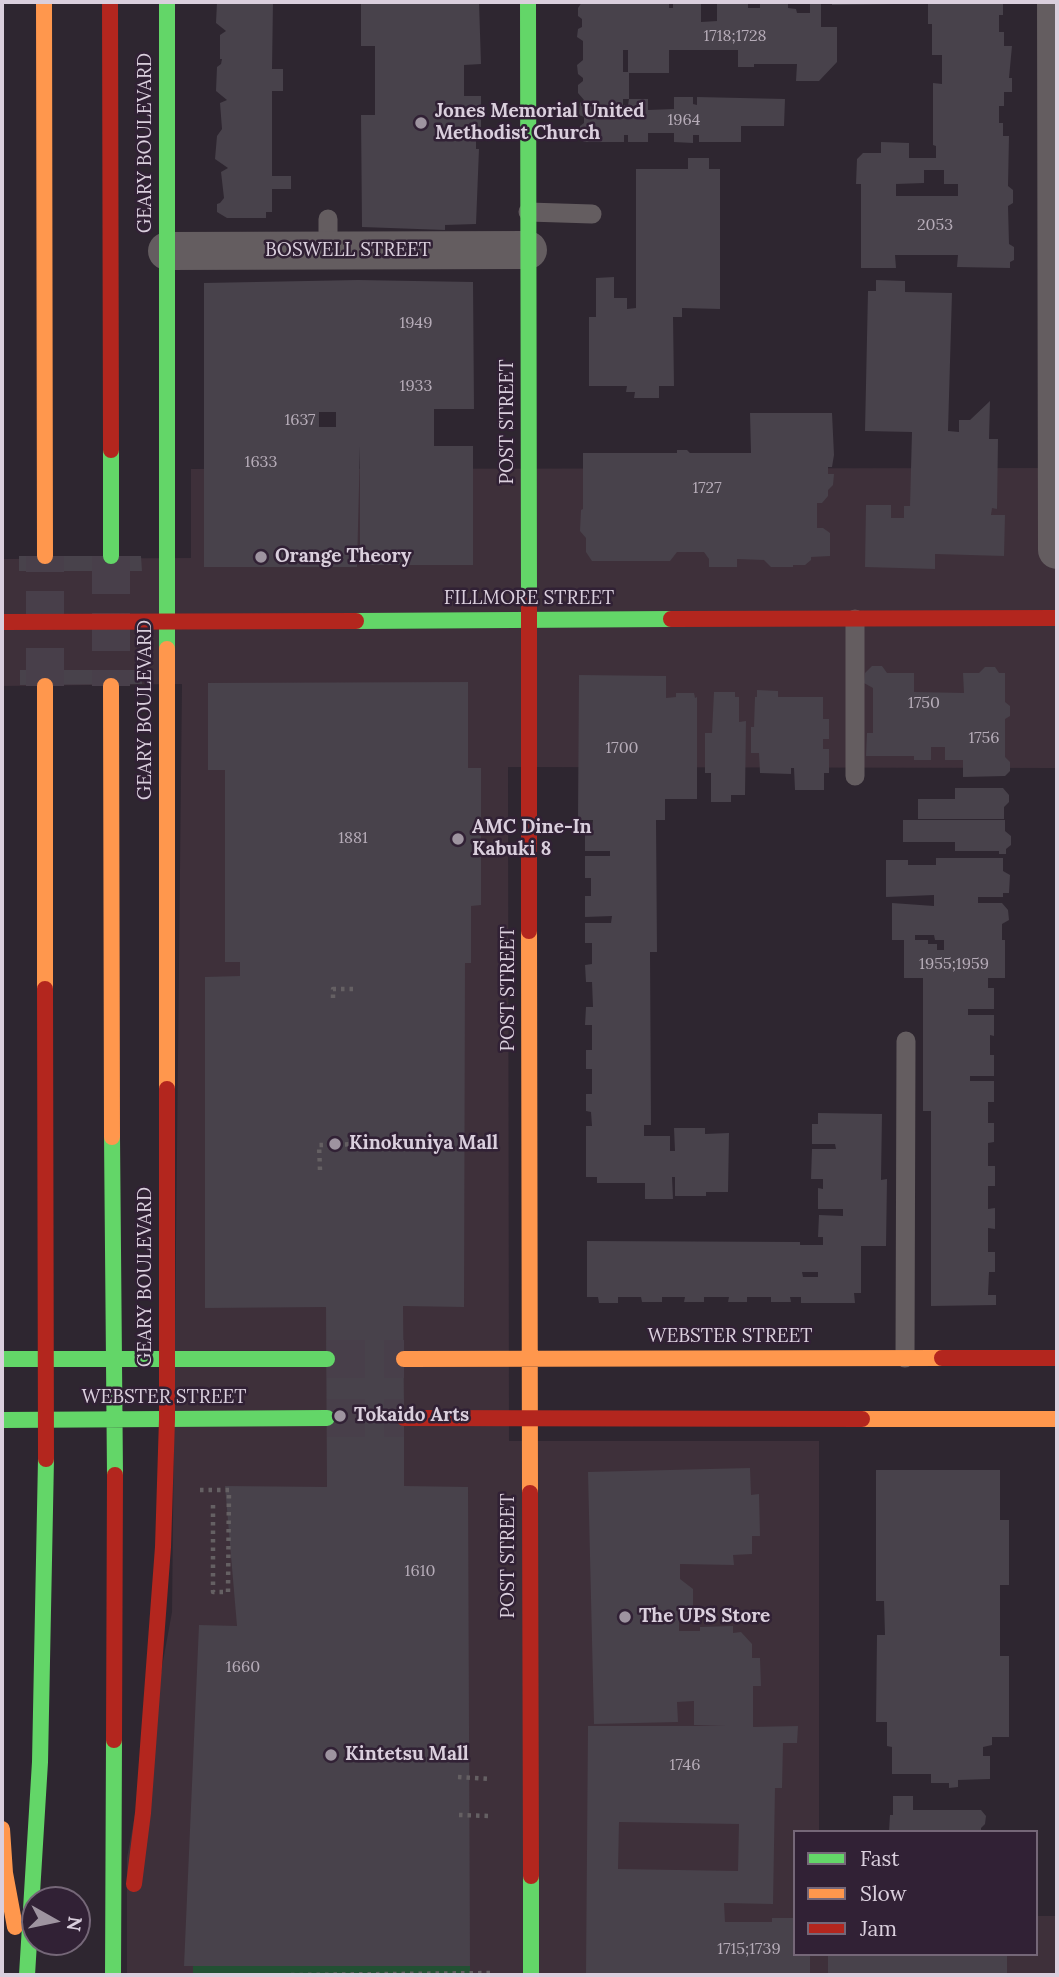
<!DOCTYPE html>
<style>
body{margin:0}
#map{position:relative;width:1059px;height:1977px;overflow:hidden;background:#2e2630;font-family:Lora,serif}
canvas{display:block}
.frame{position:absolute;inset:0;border:4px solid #dacfdd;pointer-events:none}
.legend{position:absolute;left:793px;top:1830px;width:245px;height:126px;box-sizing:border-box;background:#312135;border:2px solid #756778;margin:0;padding:9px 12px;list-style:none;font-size:21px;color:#dacfdd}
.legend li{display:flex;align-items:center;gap:14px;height:35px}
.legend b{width:35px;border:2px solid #756778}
.north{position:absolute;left:21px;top:1886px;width:70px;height:70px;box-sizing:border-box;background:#312135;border:2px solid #756778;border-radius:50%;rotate:99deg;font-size:19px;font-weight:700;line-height:28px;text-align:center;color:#dacfdd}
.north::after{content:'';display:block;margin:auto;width:24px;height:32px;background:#9e94a0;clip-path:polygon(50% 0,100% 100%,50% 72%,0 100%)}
</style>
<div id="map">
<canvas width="1059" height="1977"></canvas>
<div class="frame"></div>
<ul class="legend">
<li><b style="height:9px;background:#63d668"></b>Fast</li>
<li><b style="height:9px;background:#ff974d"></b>Slow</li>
<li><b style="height:9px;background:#b3261e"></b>Jam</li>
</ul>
<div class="north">N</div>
</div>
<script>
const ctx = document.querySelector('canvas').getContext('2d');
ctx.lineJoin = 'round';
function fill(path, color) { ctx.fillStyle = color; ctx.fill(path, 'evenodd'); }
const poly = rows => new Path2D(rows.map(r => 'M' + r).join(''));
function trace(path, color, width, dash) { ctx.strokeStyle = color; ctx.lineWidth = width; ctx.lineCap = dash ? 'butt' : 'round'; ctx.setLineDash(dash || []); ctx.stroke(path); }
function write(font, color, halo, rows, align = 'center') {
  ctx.font = font + ' Lora,serif'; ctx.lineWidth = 5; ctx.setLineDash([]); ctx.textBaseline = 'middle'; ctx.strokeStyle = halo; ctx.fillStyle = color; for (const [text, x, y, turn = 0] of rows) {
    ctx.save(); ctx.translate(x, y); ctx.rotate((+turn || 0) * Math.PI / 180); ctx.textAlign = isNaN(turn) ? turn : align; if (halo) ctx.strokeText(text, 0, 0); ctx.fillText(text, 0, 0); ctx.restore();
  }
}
const commercial = poly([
 [1057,468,1057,768,508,767,509,1441,819,1441,819,1832,795,1832,795,1954,1036,1954,1036,1916,1057,1916,1057,1975,127,1975,127,1858,172,1612,182,684,2,686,2,559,191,558,191,469]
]);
const green = poly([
 [189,1966,470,1966,470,1975,193,1975,193,1966]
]);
const building = poly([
 [217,2,273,2,272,69,283,69,283,91,272,91,272,176,291,176,291,189,272,189,272,212,266,212,266,218,227,218,217,212,217,204,220,203,224,198,221,172,228,168,215,159,217,136,222,129,220,103,227,100,216,91,217,67,221,64,222,59,220,59,220,35,226,31,216,23],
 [361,2,479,2,481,64,464,65,464,96,481,96,481,131,476,131,476,149,479,149,476,224,445,225,445,230,362,227,361,115,375,115,375,46,361,46],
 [582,2,669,2,669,8,673,8,673,2,701,2,701,22,717,21,717,2,748,2,748,8,760,8,760,2,788,2,788,8,796,9,797,13,810,13,810,2,821,2,821,27,837,27,837,62,819,81,796,81,797,64,754,64,754,67,738,67,738,50,669,50,669,73,629,73,629,99,623,99,623,105,628,105,629,99,648,99,648,110,674,109,674,97,693,97,693,104,697,105,697,97,785,99,784,126,741,126,741,142,699,142,699,135,693,135,693,143,674,142,674,133,648,133,648,142,628,142,628,135,624,135,624,142,584,142,579,137,580,126,584,123,584,117,579,115,580,103,584,100,578,93,578,85,583,81,583,78,578,74,577,65,583,60,583,41,577,37,578,29,582,27,582,19,578,16,578,8],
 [623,50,628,50,628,72,623,72],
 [832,2,896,2,895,4,832,5],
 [928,2,1003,2,1003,15,999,15,999,32,1004,32,1004,46,1012,46,1009,78,1012,78,1012,92,1004,92,1004,106,999,106,999,123,1003,123,1003,136,1009,136,1008,186,1013,190,1013,203,1008,206,1009,244,1014,247,1014,260,1010,262,1010,268,957,267,958,255,895,255,896,268,861,268,861,184,856,184,857,159,863,153,881,153,881,142,909,143,909,158,936,158,936,146,933,145,933,83,942,84,942,55,932,55,932,24,928,24],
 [924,170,944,170,944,184,958,184,958,196,896,196,896,184,924,183],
 [688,158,709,158,709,169,720,169,720,309,682,308,682,317,673,317,674,386,659,386,659,398,634,398,635,392,626,392,627,386,589,386,589,317,596,317,596,278,614,277,614,298,627,298,627,309,636,308,636,169,688,169],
 [358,280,473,282,474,409,434,409,434,446,473,446,473,565,360,565,360,446,357,567,204,567,204,283],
 [319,412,336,412,336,427,319,427],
 [876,280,905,281,905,292,952,293,948,431,959,432,959,420,970,420,990,401,989,439,998,439,997,509,992,508,991,515,1005,515,1004,556,935,554,935,569,865,567,866,505,891,505,891,518,904,518,904,506,910,506,912,432,865,431,868,291,876,291],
 [750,413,832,413,834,455,832,467,828,467,828,474,834,474,833,485,828,490,828,496,822,503,817,503,817,528,823,528,830,533,830,556,811,557,811,560,805,565,793,565,793,567,771,567,764,560,737,559,737,567,709,567,709,559,704,552,677,552,670,561,592,561,586,552,586,538,580,531,581,510,583,509,583,453,677,453,677,450,687,450,690,453,751,453],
 [19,556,141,556,142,571,19,571],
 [872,666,882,666,887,673,914,673,914,692,964,693,963,673,979,673,985,667,995,667,999,673,1005,673,1005,702,1010,706,1010,716,1005,719,1005,757,1010,762,1010,771,1005,776,963,777,963,760,945,760,945,747,931,747,931,760,914,760,914,756,866,756,867,733,873,733,873,688,864,683,865,673],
 [20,670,142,670,142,684,20,685],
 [579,675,666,676,666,698,676,697,676,693,694,693,695,698,697,697,697,799,665,799,665,820,656,820,657,952,650,952,651,1125,644,1125,644,1136,670,1136,670,1151,675,1151,674,1128,705,1128,705,1134,729,1133,728,1192,706,1192,706,1196,675,1196,675,1177,672,1177,673,1199,645,1199,645,1183,597,1183,597,1177,586,1177,586,1126,592,1126,591,1112,586,1111,586,1094,592,1094,592,1069,586,1069,586,1050,592,1050,592,1025,585,1025,586,1007,593,1007,592,982,586,982,585,965,592,964,592,943,585,943,585,923,611,923,612,916,585,917,585,896,591,896,591,878,585,878,585,856,610,856,610,851,585,851,585,830,592,830,593,820,578,820],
 [468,682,468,768,481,768,481,905,471,906,471,963,465,963,464,1307,403,1306,404,1409,404,1486,468,1487,470,1966,184,1966,199,1625,237,1626,225,1486,327,1487,326,1307,205,1308,205,977,240,976,240,962,225,962,225,770,208,770,208,683],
 [757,690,778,691,778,697,823,697,823,719,829,719,829,739,823,739,823,749,829,749,829,773,824,773,824,790,795,790,794,768,791,768,791,774,760,773,759,753,751,753,751,727,754,727,755,697,757,697],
 [714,692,735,692,735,697,739,697,739,722,746,721,745,795,731,795,731,802,711,802,711,773,705,773,705,733,712,733],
 [955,788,1003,788,1009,795,1009,802,1004,807,1004,819,918,819,918,799,955,799],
 [903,820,1005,820,1005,831,1011,836,1011,845,1006,849,1006,854,999,854,999,851,955,851,955,842,903,842],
 [936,858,1003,858,1003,871,1010,875,1009,893,1003,893,1003,897,978,897,978,903,1002,903,1008,910,1009,920,1002,924,1002,940,1005,940,1005,978,988,978,988,988,994,988,994,1009,968,1009,968,1015,994,1015,994,1036,990,1035,990,1055,994,1055,994,1076,970,1076,970,1081,994,1081,994,1102,988,1102,988,1123,994,1123,994,1142,988,1143,988,1166,995,1166,995,1186,988,1186,988,1209,995,1208,995,1229,988,1228,988,1252,995,1252,995,1272,989,1272,988,1295,996,1295,996,1305,931,1306,931,1111,923,1111,923,978,904,978,904,940,892,940,892,903,934,906,934,895,886,897,886,860,908,860,908,865,936,865],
 [915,935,934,935,935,940,944,940,944,950,937,950,937,944,928,944,928,940,915,940],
 [818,1113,882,1114,881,1180,887,1179,886,1246,861,1246,861,1293,854,1293,855,1303,801,1303,801,1297,790,1297,791,1302,771,1302,771,1297,747,1297,747,1302,728,1302,729,1297,704,1297,704,1302,684,1302,685,1297,662,1297,662,1302,642,1302,641,1297,618,1297,618,1303,599,1303,598,1297,587,1297,587,1241,800,1242,800,1245,823,1245,823,1237,818,1237,819,1215,843,1216,843,1209,818,1209,818,1188,823,1189,823,1179,811,1179,812,1149,836,1149,835,1144,812,1144,812,1124,818,1124],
 [802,1272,818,1272,818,1277,803,1277],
 [750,1468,751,1495,759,1494,760,1536,752,1536,752,1554,733,1555,734,1565,680,1564,680,1579,693,1589,693,1607,679,1620,679,1631,700,1631,700,1627,733,1626,733,1633,741,1632,752,1644,752,1658,760,1658,761,1686,753,1686,753,1727,798,1726,797,1743,783,1743,782,1788,775,1788,773,1904,724,1903,725,1922,772,1922,772,1918,795,1918,795,1954,810,1954,810,1975,586,1975,588,1726,725,1726,694,1725,694,1701,677,1702,678,1722,594,1724,588,1472],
 [619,1822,739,1824,738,1871,618,1869],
 [876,1470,1000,1470,1000,1520,1009,1520,1009,1585,1000,1585,1000,1656,1009,1656,1009,1737,992,1737,992,1745,983,1747,983,1756,990,1756,990,1779,958,1780,958,1787,949,1788,949,1783,931,1783,931,1774,892,1774,892,1747,887,1746,887,1722,876,1722,877,1635,885,1635,884,1601,876,1601],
 [893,1796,913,1796,913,1810,981,1810,986,1816,985,1824,981,1828,981,1832,889,1832,890,1815,893,1815],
 [828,1954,1007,1954,1007,1975,828,1975]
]);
const secondaryTunnel = poly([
 [327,1359,404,1359],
 [327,1418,404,1418]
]);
const primaryTunnel = poly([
 [111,556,111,686],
 [45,686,45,556]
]);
const path = poly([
 [333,998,333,989,353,989],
 [320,1170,319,1145,365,1144],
 [200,1490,229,1490,228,1592,213,1592,213,1504],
 [458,1777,491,1779],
 [459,1815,491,1816],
 [291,1975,492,1973]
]);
const lane = poly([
 [528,212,592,214],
 [328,219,328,251],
 [855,619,855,776],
 [905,1358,906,1041]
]);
const street = poly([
 [1056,2,1057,550],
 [167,251,528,250]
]);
const fast = poly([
 [167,2,167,649],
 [528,2,529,598],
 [111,450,111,556],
 [356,621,671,619],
 [112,1137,115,1475],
 [2,1359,327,1359],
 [2,1420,327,1418],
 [531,1876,531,1975],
 [27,1975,40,1762,46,1459],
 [113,1975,114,1740]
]);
const slow = poly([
 [44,2,45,556],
 [167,649,167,1089],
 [45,686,45,989],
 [111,686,112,1137],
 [529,931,530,1493],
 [404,1359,942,1358],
 [862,1419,1057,1419],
 [2,1829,5,1873,15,1927]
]);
const jam = poly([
 [110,2,111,450],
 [529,598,529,931],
 [671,619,1057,618],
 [2,622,356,621],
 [45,989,46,1459],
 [167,1089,167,1419],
 [942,1358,1057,1358],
 [404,1418,862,1419],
 [530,1493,531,1876],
 [114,1740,115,1475],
 [134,1884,143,1813,163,1547,167,1419]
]);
const markers = [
 [421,123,7,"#9e94a0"],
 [261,557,7,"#9e94a0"],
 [458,839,7,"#9e94a0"],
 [335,1144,7,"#9e94a0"],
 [340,1416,7,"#9e94a0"],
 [625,1617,7,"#9e94a0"],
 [331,1755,7,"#9e94a0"]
];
const numberNames = [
 ["1718;1728",735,36],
 ["1964",684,120],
 ["2053",935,225],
 ["1949",416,323],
 ["1933",416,386],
 ["1637",300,420],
 ["1633",261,462],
 ["1727",707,488],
 ["1750",924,703],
 ["1756",984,738],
 ["1700",622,748],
 ["1881",353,838],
 ["1955;1959",954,964],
 ["1610",420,1571],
 ["1660",243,1667],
 ["1746",685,1765],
 ["1715;1739",749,1949]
];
const poiNames = [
 ["Jones Memorial United",435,112],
 ["Methodist Church",435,134],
 ["Orange Theory",275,557],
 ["AMC Dine-In",472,828],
 ["Kabuki 8",472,850],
 ["Kinokuniya Mall",349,1144],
 ["Tokaido Arts",354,1416],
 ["The UPS Store",639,1617],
 ["Kintetsu Mall",345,1755]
];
const streetNames = [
 ["GEARY BOULEVARD",146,143,-90],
 ["BOSWELL STREET",348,251],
 ["POST STREET",508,422,-90],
 ["FILLMORE STREET",529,599],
 ["GEARY BOULEVARD",146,710,-90],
 ["POST STREET",509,989,-90],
 ["GEARY BOULEVARD",146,1277,-90],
 ["WEBSTER STREET",730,1337],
 ["WEBSTER STREET",164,1398],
 ["POST STREET",509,1556,-90]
];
fill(commercial, '#3e303a');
fill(green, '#225033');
fill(building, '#48424b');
trace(secondaryTunnel, '#483f4a', 38, [38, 19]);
trace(primaryTunnel, '#483f4a', 38, [38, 19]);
trace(path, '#656063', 4.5, [3.5, 5]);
trace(lane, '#645d60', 19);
trace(street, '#645d60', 38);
trace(fast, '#63d668', 16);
trace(slow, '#ff974d', 16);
trace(jam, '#b3261e', 16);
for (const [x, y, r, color] of markers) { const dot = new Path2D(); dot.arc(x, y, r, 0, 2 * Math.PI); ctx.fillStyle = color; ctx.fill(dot); trace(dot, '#312135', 2.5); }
write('16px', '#b6acb8', null, numberNames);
write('bold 19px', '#dacfdd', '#312135', poiNames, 'left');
write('19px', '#dacfdd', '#312135', streetNames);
</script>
